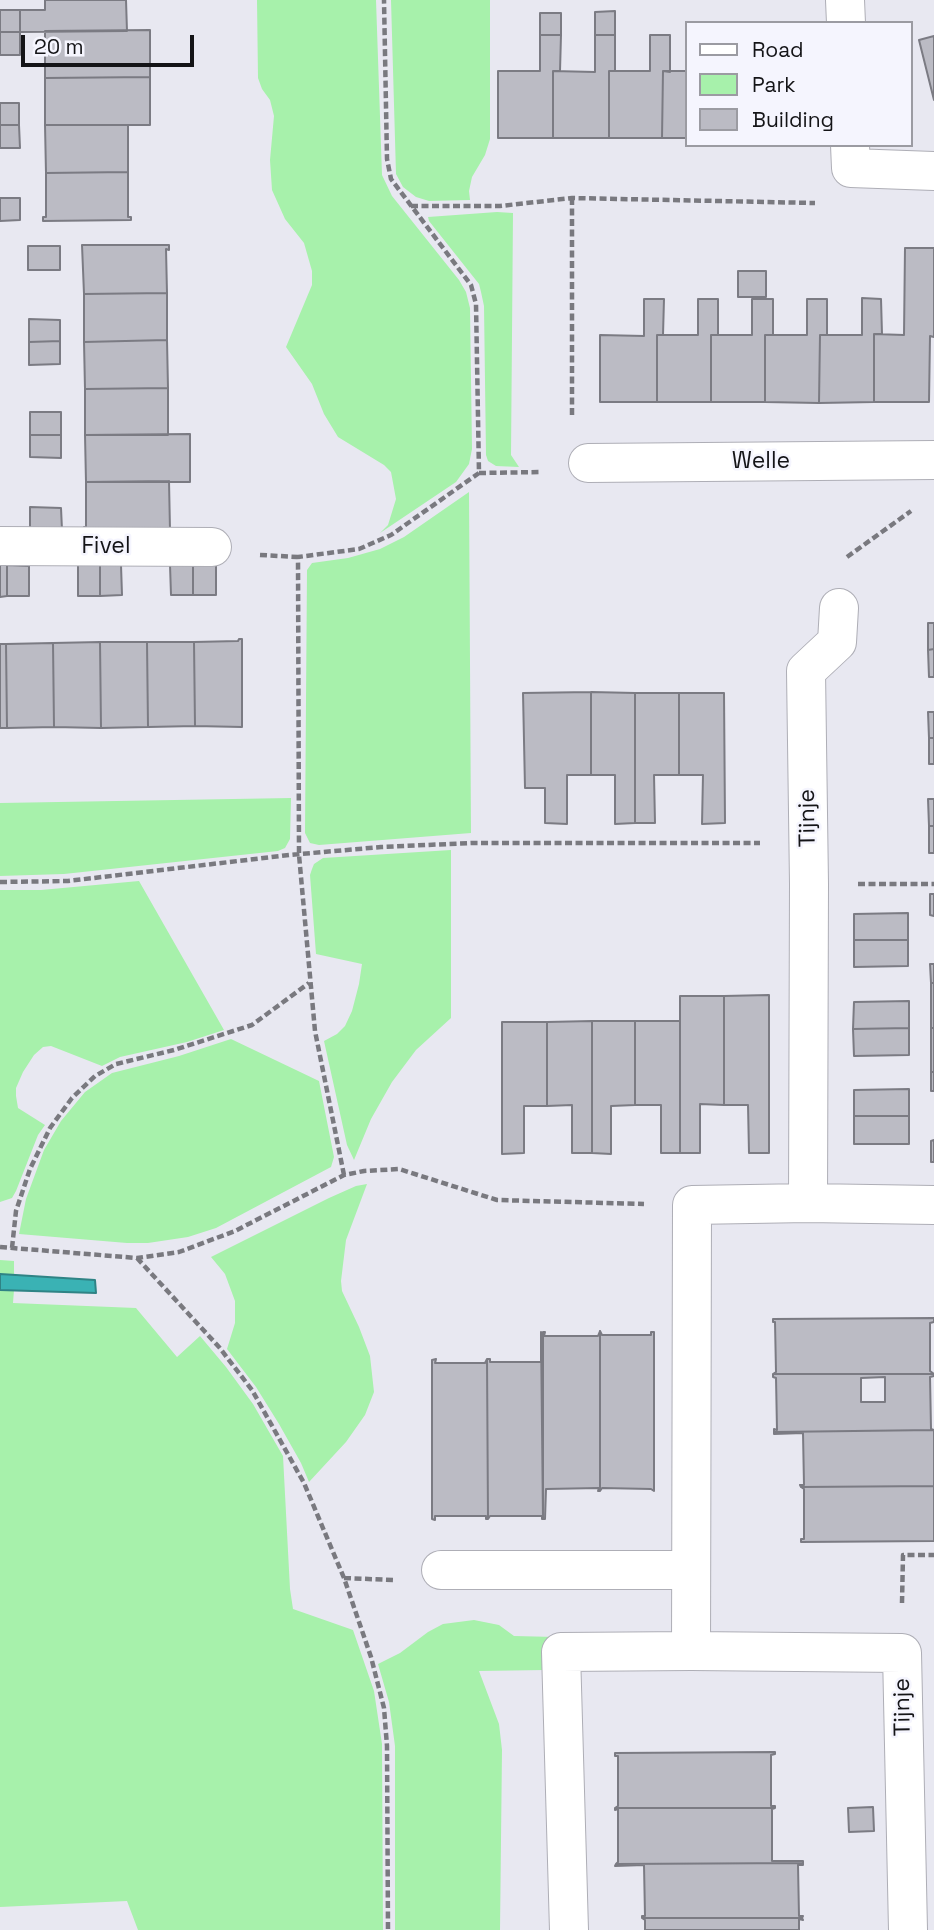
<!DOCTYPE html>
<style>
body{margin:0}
#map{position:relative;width:934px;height:1930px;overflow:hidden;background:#e8e8f1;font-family:"Space Grotesk",sans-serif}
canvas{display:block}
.legend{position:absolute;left:685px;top:21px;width:228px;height:126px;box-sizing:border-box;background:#f5f5fe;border:2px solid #9b9ba2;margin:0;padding:9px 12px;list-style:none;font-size:21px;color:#141417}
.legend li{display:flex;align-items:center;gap:14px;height:35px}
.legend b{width:35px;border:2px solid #9b9ba2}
.scale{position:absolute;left:21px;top:35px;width:173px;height:32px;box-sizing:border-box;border:4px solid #141417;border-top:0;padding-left:9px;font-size:21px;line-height:24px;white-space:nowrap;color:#141417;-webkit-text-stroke:5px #f5f5fe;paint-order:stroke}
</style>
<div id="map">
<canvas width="934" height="1930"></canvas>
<ul class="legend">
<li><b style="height:9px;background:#fff"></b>Road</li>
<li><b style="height:19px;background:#a7f1ab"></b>Park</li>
<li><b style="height:19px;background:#bbbbc4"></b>Building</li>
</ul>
<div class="scale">20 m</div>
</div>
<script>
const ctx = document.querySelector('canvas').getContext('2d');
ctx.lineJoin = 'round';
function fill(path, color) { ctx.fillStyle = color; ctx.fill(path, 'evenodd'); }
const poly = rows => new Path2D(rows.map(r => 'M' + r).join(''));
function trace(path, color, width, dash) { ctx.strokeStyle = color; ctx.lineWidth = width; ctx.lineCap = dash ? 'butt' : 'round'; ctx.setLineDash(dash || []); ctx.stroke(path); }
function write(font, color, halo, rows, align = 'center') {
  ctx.font = font + ' "Space Grotesk",sans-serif'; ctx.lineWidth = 5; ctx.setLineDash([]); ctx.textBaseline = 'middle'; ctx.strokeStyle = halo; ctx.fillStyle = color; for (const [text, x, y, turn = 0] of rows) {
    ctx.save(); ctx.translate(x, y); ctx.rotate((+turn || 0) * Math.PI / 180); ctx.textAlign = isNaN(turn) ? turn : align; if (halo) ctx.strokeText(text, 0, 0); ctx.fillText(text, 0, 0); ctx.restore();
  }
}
const green = poly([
 [257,0,376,0,382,175,392,196,459,280,466,292,470,308,472,449,469,464,456,482,380,533,388,525,396,499,391,472,384,465,338,437,324,414,312,384,286,347,312,285,312,271,304,243,285,219,272,190,270,160,274,116,270,100,262,89,258,78],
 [391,0,490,0,490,139,485,155,472,177,469,191,470,200,429,201,416,197,403,187,396,174],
 [497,212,513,213,511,455,519,467,496,466,488,461,486,455,484,306,481,292,479,284,429,221,428,217],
 [469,492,471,833,319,845,310,843,305,833,307,570,312,563,348,558,380,549,404,537],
 [291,798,290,839,285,848,278,851,64,874,0,876,0,803],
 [451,850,451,1018,416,1050,392,1082,371,1119,354,1160,347,1145,324,1041,337,1034,345,1026,352,1011,359,984,362,964,316,954,310,875,312,869,314,864,323,858],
 [139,881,224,1030,187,1042,120,1057,102,1066,51,1046,43,1047,34,1055,23,1072,16,1088,16,1096,18,1108,45,1125,38,1135,16,1191,12,1198,0,1202,0,890,41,890],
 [231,1039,319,1081,334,1157,331,1167,216,1228,188,1237,148,1243,127,1243,19,1234,26,1199,44,1150,61,1121,85,1092,112,1073,179,1056],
 [367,1184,346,1240,341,1281,342,1291,359,1327,370,1356,374,1392,365,1415,346,1442,309,1482,301,1463,279,1424,256,1387,227,1349,235,1323,235,1301,225,1274,211,1257,329,1198,356,1186],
 [0,1260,14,1261,14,1275,0,1274],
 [0,1290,14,1290,13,1303,136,1308,177,1357,200,1336,226,1367,253,1404,283,1456,290,1589,293,1609,353,1630,374,1691,382,1744,383,1930,138,1930,127,1901,0,1907],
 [474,1620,499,1625,514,1636,556,1637,556,1639,545,1640,545,1670,479,1671,499,1724,502,1750,500,1930,395,1930,395,1746,389,1702,378,1664,400,1653,428,1632,443,1624]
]);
const water = poly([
 [0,1274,95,1280,96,1293,0,1290,0,1274]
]);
const building = poly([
 [45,0,126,0,127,31,20,32,20,10,45,10,45,0],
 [0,10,20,10,20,32,0,32,0,10],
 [615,11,615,35,595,35,595,12,615,11],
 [540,13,561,13,561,35,540,35,540,13],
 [150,30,150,77,45,78,45,31,150,30],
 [0,32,20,32,20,55,0,55,0,32],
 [540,35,561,35,560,71,553,71,553,138,498,138,498,71,540,71,540,35],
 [595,35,615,35,615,71,609,71,609,138,553,138,553,71,595,72,595,35],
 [650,35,670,35,670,72,663,71,662,138,609,138,609,71,650,71,650,35],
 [934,36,934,100,919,40,934,36],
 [663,71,687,71,687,138,662,138,663,71],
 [150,77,150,125,45,125,45,78,150,77],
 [0,103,19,103,19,125,0,125,0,103],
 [0,125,19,125,20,148,0,148,0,125],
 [45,125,128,125,128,172,46,173,45,125],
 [128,172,128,217,131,217,131,220,43,221,43,217,46,217,46,173,128,172],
 [0,198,20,198,20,220,0,221,0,198],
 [82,245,169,245,169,250,166,249,167,293,84,294,82,245],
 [28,246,60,246,60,270,28,270,28,246],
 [905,248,934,248,934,337,930,336,929,402,874,402,874,334,904,335,905,248],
 [738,271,766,271,766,297,738,297,738,271],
 [167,293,167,340,84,342,84,294,167,293],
 [862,298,881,299,882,334,874,334,874,402,819,403,820,335,862,335,862,298],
 [644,299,664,299,663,335,657,335,657,402,600,402,600,335,644,336,644,299],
 [698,299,718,299,718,335,711,335,711,402,657,402,657,335,698,335,698,299],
 [752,299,773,299,773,335,765,335,765,402,711,402,711,335,752,335,752,299],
 [807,299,827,299,827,335,820,335,819,403,765,402,765,335,807,335,807,299],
 [29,319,60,320,60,341,29,342,29,319],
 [167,340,168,388,85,389,84,342,167,340],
 [60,341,60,364,29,365,29,342,60,341],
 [168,388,168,435,85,435,85,389,168,388],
 [30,412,61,412,61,435,30,435,30,412],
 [190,434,190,482,86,482,85,435,190,434],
 [30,435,61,435,61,458,30,457,30,435],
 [169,481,170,530,83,531,84,527,86,527,86,482,169,481],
 [30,507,61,508,62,530,30,531,30,507],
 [193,564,193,595,171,595,170,565,193,564],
 [193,564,216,564,216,595,193,595,193,564],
 [0,565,7,565,7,596,0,597,0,565],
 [7,565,29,566,29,596,7,596,7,565],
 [78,565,100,565,100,596,78,596,78,565],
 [100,565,121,565,122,595,100,596,100,565],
 [928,623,934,623,934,649,928,650,928,623],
 [239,639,242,639,242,727,195,726,194,642,238,641,239,639],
 [100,642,101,728,54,727,53,643,100,642],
 [100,642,147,642,148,727,101,728,100,642],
 [147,642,194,642,195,726,148,727,147,642],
 [53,643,54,727,7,728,6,644,53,643],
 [0,644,6,644,7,728,0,728,0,644],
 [934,649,934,677,929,677,928,650,934,649],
 [591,692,635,693,635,823,615,824,615,775,591,775,591,692],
 [591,692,591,775,567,775,567,824,545,823,545,788,525,788,523,693,591,692],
 [635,693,679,693,679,775,654,775,655,823,635,823,635,693],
 [679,693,724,693,725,823,702,824,703,775,679,775,679,693],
 [928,712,934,712,934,738,929,738,928,712],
 [929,738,934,738,934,764,929,764,929,738],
 [928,799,934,799,934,826,929,826,928,799],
 [929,826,934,826,934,853,929,853,929,826],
 [930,894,934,894,934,916,930,915,930,894],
 [908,913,908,940,854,940,854,914,908,913],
 [854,940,908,940,908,966,854,967,854,940],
 [930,964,934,964,934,983,931,983,930,964],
 [931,983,934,983,934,1028,931,1028,931,983],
 [769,995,769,1153,749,1153,748,1105,724,1105,724,996,769,995],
 [680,996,724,996,724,1105,700,1104,700,1153,680,1153,680,996],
 [909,1001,909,1028,853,1029,854,1002,909,1001],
 [592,1021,592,1153,572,1153,572,1105,547,1106,547,1022,592,1021],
 [592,1021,635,1021,635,1105,611,1106,611,1154,592,1153,592,1021],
 [635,1021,680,1021,680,1153,661,1153,661,1105,635,1105,635,1021],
 [502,1022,547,1022,547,1106,524,1106,524,1153,502,1154,502,1022],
 [909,1028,909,1055,854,1056,853,1029,909,1028],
 [931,1028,934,1028,934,1072,931,1072,931,1028],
 [931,1072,934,1072,934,1091,931,1091,931,1072],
 [909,1089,909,1116,854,1116,854,1090,909,1089],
 [854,1116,909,1116,909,1144,854,1144,854,1116],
 [934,1140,934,1162,931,1162,931,1141,934,1140],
 [934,1318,934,1322,930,1323,930,1371,934,1374,773,1374,776,1372,775,1322,773,1322,773,1319,934,1318],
 [600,1331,602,1335,651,1335,651,1332,654,1332,654,1491,651,1489,602,1488,600,1491,600,1331],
 [600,1331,600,1491,598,1491,599,1488,546,1489,545,1519,543,1519,543,1332,545,1332,544,1336,598,1336,600,1331],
 [541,1332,543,1519,542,1519,542,1516,490,1516,488,1519,487,1359,490,1359,490,1362,541,1362,541,1332],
 [436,1359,435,1363,485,1363,487,1359,488,1519,486,1519,486,1516,435,1516,435,1520,432,1519,432,1360,436,1359],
 [773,1374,934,1374,934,1376,930,1377,931,1429,934,1430,774,1432,774,1429,777,1430,776,1378,773,1377,773,1374],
 [885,1377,885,1402,861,1402,861,1378,885,1377],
 [934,1430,934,1486,801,1487,800,1485,804,1485,803,1433,774,1434,774,1432,934,1430],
 [934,1486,934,1541,801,1542,801,1539,804,1539,804,1489,801,1487,934,1486],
 [775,1752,775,1754,771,1755,771,1806,775,1806,775,1808,615,1808,618,1806,618,1756,615,1756,615,1753,775,1752],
 [873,1807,874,1831,849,1832,848,1808,873,1807],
 [615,1808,775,1808,772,1809,772,1861,803,1861,803,1863,616,1864,618,1862,618,1809,615,1810,615,1808],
 [803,1863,803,1865,798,1865,799,1916,803,1916,802,1918,642,1918,642,1916,645,1916,644,1865,615,1866,616,1864,803,1863],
 [642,1918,802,1918,803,1920,799,1919,799,1930,645,1930,645,1920,642,1918]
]);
const path = poly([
 [572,198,572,418],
 [411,206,500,206,572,198,815,203],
 [479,473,541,472],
 [260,555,298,557],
 [847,557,911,511],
 [0,882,68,881,289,855,381,847,472,843,760,843],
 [858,884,934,884],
 [344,1175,315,1031,299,855,298,557,359,549,391,535,479,473,476,304,471,285,391,179,387,159,384,0],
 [0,1247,137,1258,179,1252,235,1231,344,1175,364,1171,399,1169,497,1200,644,1204],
 [12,1248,16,1211,30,1169,50,1128,72,1098,95,1076,116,1064,174,1050,252,1025,309,983],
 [137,1258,219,1347,252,1390,304,1483,344,1578,371,1657,384,1708,387,1746,388,1930],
 [344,1578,393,1580],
 [902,1603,903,1555,934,1555]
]);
const minor = poly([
 [845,0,846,23],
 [850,145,851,168,934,171],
 [588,463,934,460],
 [0,546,212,547],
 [808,1203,809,884,806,671,837,642,839,608],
 [441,1570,690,1570],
 [691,1651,692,1205,808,1203,934,1205],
 [569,1930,561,1652,691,1651,902,1653,908,1930]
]);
const streetNames = [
 ["Welle",761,462],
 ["Fivel",106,547],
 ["Tijnje",808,818,-91],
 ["Tijnje",903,1707,-91]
];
fill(green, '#a7f1ab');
fill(water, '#3ab2b4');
trace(water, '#2f8385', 2);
fill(building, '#bbbbc4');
trace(building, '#7b7b83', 2);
trace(minor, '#aeaeb6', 40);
trace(path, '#79797f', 4.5, [7, 3.5]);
trace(minor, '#fff', 38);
write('23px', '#141417', '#f5f5fe', streetNames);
</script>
